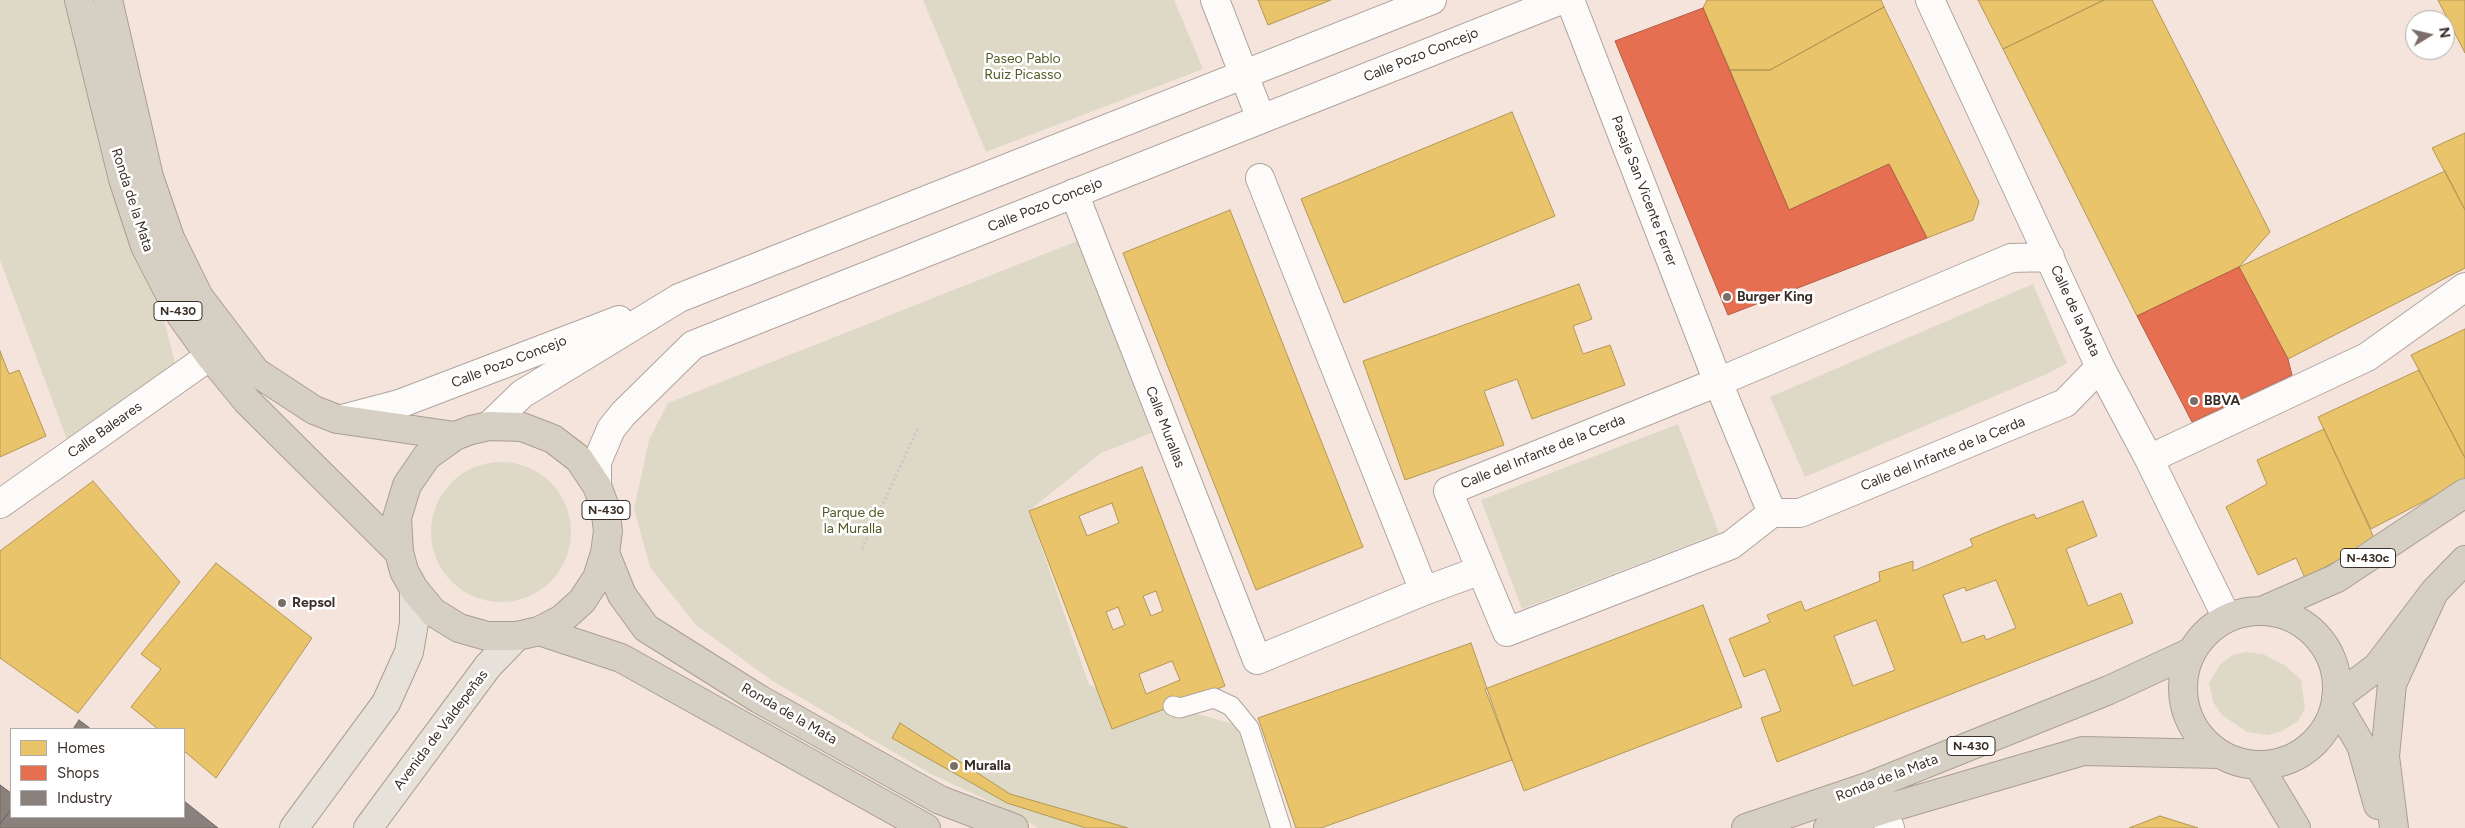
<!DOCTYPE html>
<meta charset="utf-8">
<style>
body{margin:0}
#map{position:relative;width:2465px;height:828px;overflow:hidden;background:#f4e4dc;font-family:Figtree,sans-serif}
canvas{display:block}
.legend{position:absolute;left:10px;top:728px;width:175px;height:90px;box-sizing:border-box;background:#fff;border:1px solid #b0aca9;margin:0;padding:6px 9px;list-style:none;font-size:15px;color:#3a2f29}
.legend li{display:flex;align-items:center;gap:10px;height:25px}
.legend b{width:25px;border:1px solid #b0aca9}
.north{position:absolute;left:2405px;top:10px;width:50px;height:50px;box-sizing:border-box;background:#fff;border:1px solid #b0aca9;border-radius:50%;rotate:81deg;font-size:14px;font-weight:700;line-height:20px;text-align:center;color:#3a2f29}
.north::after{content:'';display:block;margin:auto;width:18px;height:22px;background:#7b6e68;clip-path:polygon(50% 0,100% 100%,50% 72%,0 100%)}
</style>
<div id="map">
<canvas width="2465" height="828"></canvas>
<ul class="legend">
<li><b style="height:14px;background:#e9c46a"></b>Homes</li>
<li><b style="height:14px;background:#e76f51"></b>Shops</li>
<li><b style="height:14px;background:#8a817c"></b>Industry</li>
</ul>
<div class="north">N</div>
</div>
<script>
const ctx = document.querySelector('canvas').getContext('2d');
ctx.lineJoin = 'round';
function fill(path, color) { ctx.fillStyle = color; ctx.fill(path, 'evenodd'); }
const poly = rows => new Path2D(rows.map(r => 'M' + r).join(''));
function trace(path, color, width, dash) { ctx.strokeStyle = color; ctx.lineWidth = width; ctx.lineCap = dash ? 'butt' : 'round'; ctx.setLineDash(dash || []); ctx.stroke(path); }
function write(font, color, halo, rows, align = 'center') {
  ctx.font = font + ' Figtree,sans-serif'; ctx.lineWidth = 5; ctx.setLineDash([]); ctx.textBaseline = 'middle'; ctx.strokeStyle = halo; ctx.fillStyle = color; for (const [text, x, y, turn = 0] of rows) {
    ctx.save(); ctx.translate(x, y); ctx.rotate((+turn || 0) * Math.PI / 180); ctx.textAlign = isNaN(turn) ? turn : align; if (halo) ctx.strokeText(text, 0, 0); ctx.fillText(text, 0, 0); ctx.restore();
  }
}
const green = poly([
 [0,0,83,0,179,379,72,453,0,260],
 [923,0,1174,0,1203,69,986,152],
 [1090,236,1124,359,1128,358,1156,431,1101,453,1029,511,1089,685,1249,728,1281,828,1038,828,1006,809,929,773,771,680,696,625,650,567,634,509,649,440,668,403],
 [2033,284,2067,363,2049,373,1805,477,1770,397],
 [1678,424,1719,533,1522,609,1481,500],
 '431 532a70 70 0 1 1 140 0a70 70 0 1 1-140 0Z',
 [2245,652,2263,654,2286,666,2301,680,2305,708,2298,721,2282,731,2268,735,2247,732,2222,715,2213,702,2209,683,2220,665,2232,655]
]);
const homes = poly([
 [1258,0,1331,0,1268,25,1258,0],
 [1707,0,1881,0,1884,7,1770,70,1730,70,1703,8,1707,0],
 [1978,0,2104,0,2003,49,1978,0],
 [2104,0,2152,0,2270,232,2239,267,2137,316,2003,49,2104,0],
 [2438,0,2465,0,2465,53,2438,0],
 [1884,7,1979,202,1973,220,1927,238,1889,164,1789,210,1730,70,1770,70,1884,7],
 [1512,112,1555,216,1344,303,1301,199,1512,112],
 [2465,133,2465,210,2432,148,2465,133],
 [2445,171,2465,210,2465,268,2288,359,2239,267,2445,171],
 [1230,210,1363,547,1256,590,1123,253,1230,210],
 [1579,284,1592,319,1573,326,1583,354,1610,345,1625,385,1532,419,1517,379,1484,391,1504,445,1405,480,1363,361,1579,284],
 [2465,329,2465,458,2411,355,2465,329],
 [0,351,9,374,19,370,46,436,0,457,0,351],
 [2419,370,2465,458,2465,480,2371,529,2318,417,2419,370],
 [2324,429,2375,540,2305,578,2296,558,2258,575,2226,507,2267,484,2257,460,2324,429],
 [1142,467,1225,686,1112,729,1029,511,1142,467],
 [1112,503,1119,523,1087,536,1079,516,1112,503],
 [1156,591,1163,611,1151,616,1143,596,1156,591],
 [1118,607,1125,625,1113,630,1106,612,1118,607],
 [1172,661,1180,680,1146,694,1139,674,1172,661],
 [93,481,180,582,78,713,0,658,0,551,93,481],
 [2083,501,2097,536,2066,549,2088,606,2121,593,2133,623,1777,762,1761,718,1781,711,1765,669,1744,677,1729,639,1770,622,1767,615,1801,601,1805,611,1880,581,1879,572,1913,561,1913,571,1973,546,1970,539,2007,524,2034,514,2036,519,2083,501],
 [1996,580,2016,628,1986,640,1984,635,1962,643,1943,595,1965,587,1966,591,1996,580],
 [1876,620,1895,670,1853,686,1834,636,1876,620],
 [216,563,312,638,216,778,184,751,184,729,158,729,131,707,161,669,141,654,216,563],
 [1703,605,1742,707,1524,791,1485,689,1703,605],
 [1471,643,1512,760,1321,828,1296,828,1258,718,1471,643],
 [900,723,1010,794,1128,828,1086,828,1007,803,892,738,900,723],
 [2160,816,2198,828,2129,828,2160,816]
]);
const shops = poly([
 [1703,8,1789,210,1889,164,1927,238,1728,315,1615,41,1703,8],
 [2239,267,2288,359,2292,375,2192,422,2137,316,2239,267]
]);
const industry = poly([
 [79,720,91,729,73,729,79,720],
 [0,785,11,793,11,809,0,824,0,785],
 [184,801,218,828,0,828,0,824,11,809,11,817,184,817,184,801]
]);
const path = poly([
 [862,549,918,428]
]);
const lane = poly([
 [1173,706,1180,708,1214,698,1231,706,1249,728,1281,828]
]);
const street = poly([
 [1215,0,1261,119],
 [1570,0,1718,382,1448,491,1507,632,1731,545,1772,513],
 [1930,0,2100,367,2149,459,2227,618],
 [1260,178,1424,591],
 [1074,193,1257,660,1424,591,1481,570],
 [2050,257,2011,258,1718,382,1772,513,1800,513,2065,403,2100,367],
 [342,419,399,404,619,320],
 [489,426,522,394,679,298,1432,0],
 [2149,459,2367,357,2465,287],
 [597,486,597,462,611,429,623,414,693,345,1561,0],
 [0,504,210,356],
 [1882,810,1890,828]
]);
const primary = poly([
 [294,828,386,703,409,652,414,623,414,589],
 [368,828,488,666,517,636]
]);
const highway = poly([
 [79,0,123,179,145,246,180,314,210,356,247,401,399,552,404,571,414,589,433,612,459,628,487,636,517,636,539,631,562,619,582,601,597,578,605,553,608,531,605,507,597,486,579,459,553,439,522,427,489,426,471,430,455,436,427,456,407,485,397,518,399,552],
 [108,0,149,177,170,238,199,297,256,372,314,410,337,419,455,436],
 [605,553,622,595,646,628,759,699,940,800,1014,828],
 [2264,610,2337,578,2465,493],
 '2183 688a77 77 0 1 1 154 0a77 77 0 1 1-154 0Z',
 [539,631,621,658,926,828],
 [2336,698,2377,667,2434,592,2465,560],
 [2336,703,2361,745,2378,805],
 [2259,766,2296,828],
 [1746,828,1870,786,2109,690,2191,652],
 [1828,828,1882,810,2083,751,2219,754],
 [2394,828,2385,756,2392,684,2434,592]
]);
const markers = [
 [1727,297,5,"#7b6e68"],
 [2194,401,5,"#7b6e68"],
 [282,603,5,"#7b6e68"],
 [954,766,5,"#7b6e68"]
];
const shields = [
 [178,311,48],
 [606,510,48],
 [2368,558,55],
 [1971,746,48]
];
const shieldNames = [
 ["N-430",178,311],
 ["N-430",606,510],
 ["N-430c",2368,558],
 ["N-430",1971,746]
];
const streetNames = [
 ["Calle Pozo Concejo",1421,55,-22],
 ["Pasaje San Vicente Ferrer",1644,191,69],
 ["Ronda de la Mata",132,200,72],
 ["Calle Pozo Concejo",1045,205,-22],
 ["Calle de la Mata",2075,311,65],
 ["Calle Pozo Concejo",509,362,-21],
 ["Calle Murallas",1165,427,69],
 ["Calle Baleares",105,430,-35],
 ["Calle del Infante de la Cerda",1543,452,-22],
 ["Calle del Infante de la Cerda",1943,454,-22],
 ["Ronda de la Mata",789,714,30],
 ["Avenida de Valdepeñas",441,730,-53],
 ["Ronda de la Mata",1887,778,-21]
];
const parkNames = [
 ["Paseo Pablo",1023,59],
 ["Ruiz Picasso",1023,75],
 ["Parque de",853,513],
 ["la Muralla",853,529]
];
const poiNames = [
 ["Burger King",1737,297],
 ["BBVA",2204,401],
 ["Repsol",292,603],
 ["Muralla",964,766]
];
fill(green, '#ded9c7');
fill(homes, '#e9c46a');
trace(homes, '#b49756', 1);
fill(shops, '#e76f51');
trace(shops, '#b35c45', 1);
fill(industry, '#8a817c');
trace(industry, '#726863', 1);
trace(lane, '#b0a49e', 21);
trace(street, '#b0a49e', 30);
trace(primary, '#aa9f8f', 30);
trace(highway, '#aa9f8f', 30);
trace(path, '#cec9c6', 3, [2.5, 2.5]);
trace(lane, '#fdfbfa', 19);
trace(street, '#fdfbfa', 28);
trace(primary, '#e6e1d9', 28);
trace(highway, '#d6d0c4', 28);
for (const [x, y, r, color] of markers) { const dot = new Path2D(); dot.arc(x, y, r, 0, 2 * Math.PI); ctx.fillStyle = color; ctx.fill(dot); trace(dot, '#fff', 2); }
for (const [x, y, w] of shields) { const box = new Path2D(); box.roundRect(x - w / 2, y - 9.5, w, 19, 4); ctx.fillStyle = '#fff'; ctx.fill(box); trace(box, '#3a2f29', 1); }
write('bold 12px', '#3a2f29', null, shieldNames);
write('14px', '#3a2f29', '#fff', streetNames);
write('14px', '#555b26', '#fff', parkNames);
write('bold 14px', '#3a2f29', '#fff', poiNames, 'left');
</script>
